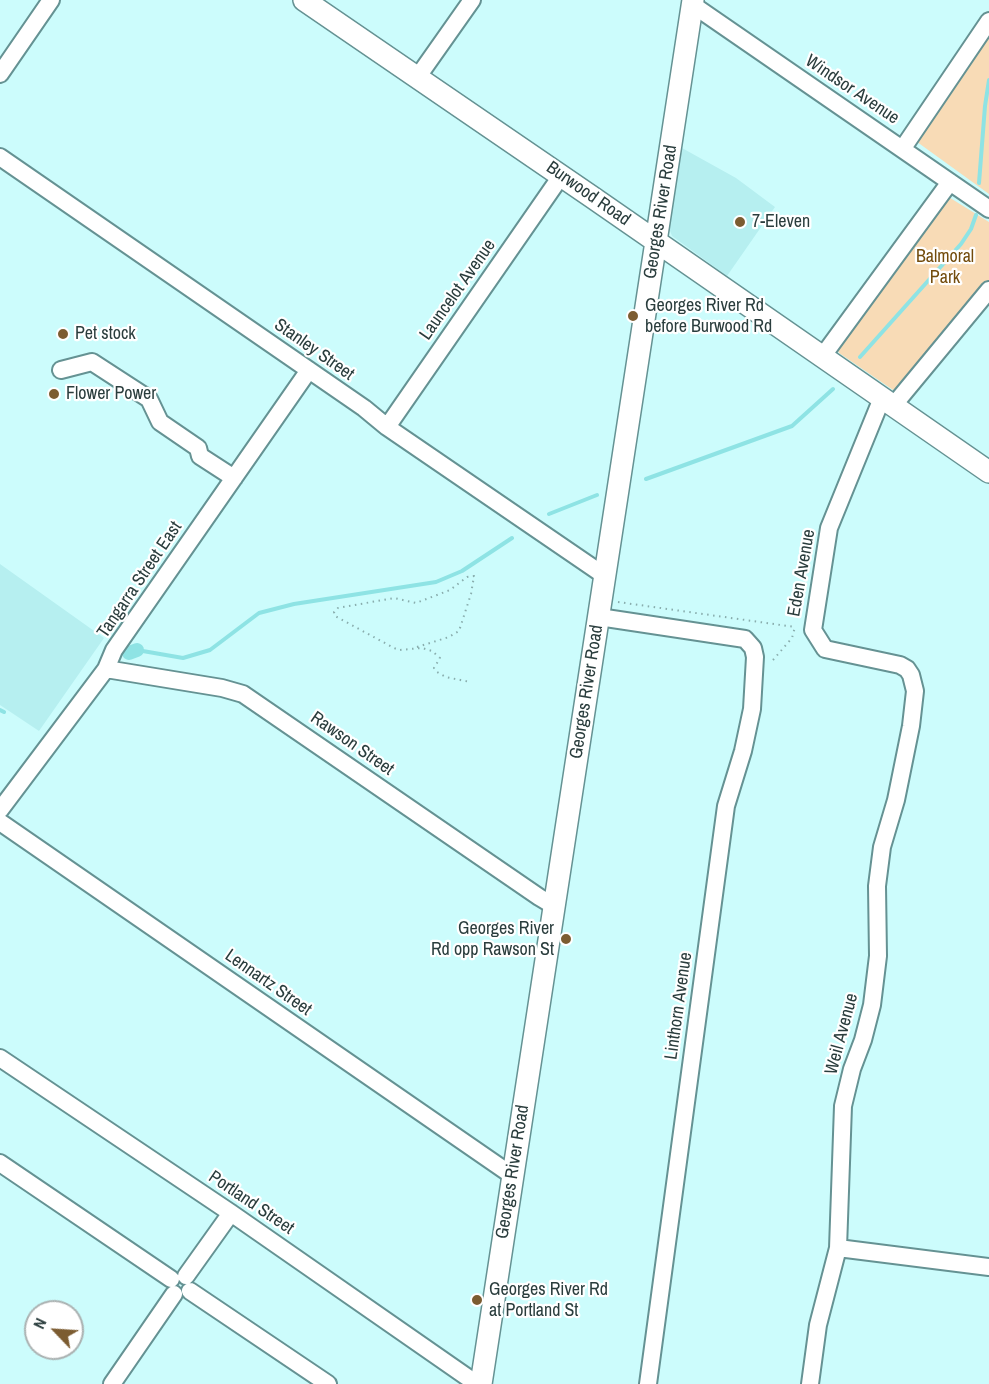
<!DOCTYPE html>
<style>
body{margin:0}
#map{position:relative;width:989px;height:1384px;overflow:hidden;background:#ccfcfc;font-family:"Archivo Narrow",sans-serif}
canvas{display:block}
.north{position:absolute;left:24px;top:1300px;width:60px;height:60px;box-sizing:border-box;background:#fff;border:2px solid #aab1b1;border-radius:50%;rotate:295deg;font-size:16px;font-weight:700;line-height:24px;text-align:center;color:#2a3d3d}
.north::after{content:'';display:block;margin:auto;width:21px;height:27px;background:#7c5c31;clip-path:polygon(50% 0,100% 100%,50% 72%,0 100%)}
</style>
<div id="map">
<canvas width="989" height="1384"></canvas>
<div class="north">N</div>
</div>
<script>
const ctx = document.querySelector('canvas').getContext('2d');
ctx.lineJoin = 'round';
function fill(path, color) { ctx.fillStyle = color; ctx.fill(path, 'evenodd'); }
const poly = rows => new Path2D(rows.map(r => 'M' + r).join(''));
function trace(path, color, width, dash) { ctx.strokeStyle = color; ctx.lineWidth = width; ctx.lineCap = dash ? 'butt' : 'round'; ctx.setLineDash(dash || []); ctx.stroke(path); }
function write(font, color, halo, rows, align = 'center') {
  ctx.font = font + ' "Archivo Narrow",sans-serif'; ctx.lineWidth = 4.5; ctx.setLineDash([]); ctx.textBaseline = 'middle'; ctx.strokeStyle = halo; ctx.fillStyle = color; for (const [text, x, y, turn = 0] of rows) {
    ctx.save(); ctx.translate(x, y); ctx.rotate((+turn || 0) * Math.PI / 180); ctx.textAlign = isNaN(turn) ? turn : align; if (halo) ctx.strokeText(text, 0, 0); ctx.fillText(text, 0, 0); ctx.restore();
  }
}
const built = poly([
 [682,148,736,178,775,207,727,276,672,236,669,228],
 [0,564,104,638,39,731,0,705]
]);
const green = poly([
 [989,28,989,194,913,139],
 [947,196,989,222,989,280,900,386,893,390,839,353,837,349]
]);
const stream = poly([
 [979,183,985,106,989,80],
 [860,357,961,244,971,229,976,215],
 [646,479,792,426,833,389],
 [549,514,597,495],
 [137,650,183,658,210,650,259,613,294,604,436,582,462,571,512,538],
 [0,710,4,712]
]);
const canal = poly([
 [129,653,137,650]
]);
const path = poly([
 [618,602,795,627],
 [417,647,449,637,459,631,471,594,474,576,467,577,450,590,416,603,394,598,338,608,334,612,335,616,394,648,399,650,422,648,432,651,440,658,434,668,437,672,446,677,470,682],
 [773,660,792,638,795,627]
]);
const minor = poly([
 [693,5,989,209],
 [0,74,51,0],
 [417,78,472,0],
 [903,148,989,21],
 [0,157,364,408,387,427,605,576],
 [822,357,950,182],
 [61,370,92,362,149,399,160,422,198,448,200,456,234,478],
 [893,406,989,290],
 [387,427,561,176],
 [599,617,745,639,753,648,755,657,752,709,743,751,726,806,648,1384],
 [106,669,222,688,243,694,539,897,554,906],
 [0,810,106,669,114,650,309,370],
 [0,822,513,1176],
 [0,1058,231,1213,477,1384],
 [0,1163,171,1279],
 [838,1248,989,1267],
 [186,1276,231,1213],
 [190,1291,328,1384],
 [112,1384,174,1294],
 [810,1384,818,1325,838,1248,843,1106,852,1069,863,1040,872,1005,878,956,877,886,882,847,896,800,911,726,915,691,911,675,907,669,900,665,825,649,813,630,829,528,882,398]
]);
const major = poly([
 [304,0,592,197,989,472],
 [481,1384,693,0]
]);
const markers = [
 [740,222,6,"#7c5c31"],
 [633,316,6,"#7c5c31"],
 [63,334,6,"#7c5c31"],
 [54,394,6,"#7c5c31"],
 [566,939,6,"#7c5c31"],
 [477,1300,6,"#7c5c31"]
];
const streetNames = [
 ["Windsor Avenue",852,90,34],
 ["Burwood Road",588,194,35],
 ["Georges River Road",661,212,-81],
 ["Launcelot Avenue",458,290,-55],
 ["Stanley Street",314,350,35],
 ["Eden Avenue",802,573,-80],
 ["Tangarra Street East",140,580,-56],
 ["Georges River Road",587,692,-81],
 ["Rawson Street",352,744,35],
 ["Lennartz Street",268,983,35],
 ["Linthorn Avenue",679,1006,-82],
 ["Weil Avenue",842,1034,-75],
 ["Georges River Road",513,1172,-81],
 ["Portland Street",251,1203,34]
];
const poiNames = [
 ["7-Eleven",752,222],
 ["Georges River Rd",645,306],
 ["before Burwood Rd",645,327],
 ["Pet stock",75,334],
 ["Flower Power",66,394],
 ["Georges River",554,929,"right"],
 ["Rd opp Rawson St",554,950,"right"],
 ["Georges River Rd",489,1290],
 ["at Portland St",489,1311]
];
const parkNames = [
 ["Balmoral",945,257],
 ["Park",945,278]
];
fill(built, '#b6eff0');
fill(green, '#f8dbb6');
trace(stream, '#8ee3e4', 4);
trace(canal, '#8ee3e4', 14);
trace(minor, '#659293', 20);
trace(major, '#659293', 24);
trace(path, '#89adad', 2, [1.5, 4.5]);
trace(minor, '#fff', 16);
trace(major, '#fff', 21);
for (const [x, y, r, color] of markers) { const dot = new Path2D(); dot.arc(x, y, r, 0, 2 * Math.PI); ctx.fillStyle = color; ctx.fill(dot); trace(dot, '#fff', 2); }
write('18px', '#2a3d3d', '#fff', streetNames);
write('18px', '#2a3d3d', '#fff', poiNames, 'left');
write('18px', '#734c0c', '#fff', parkNames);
</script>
